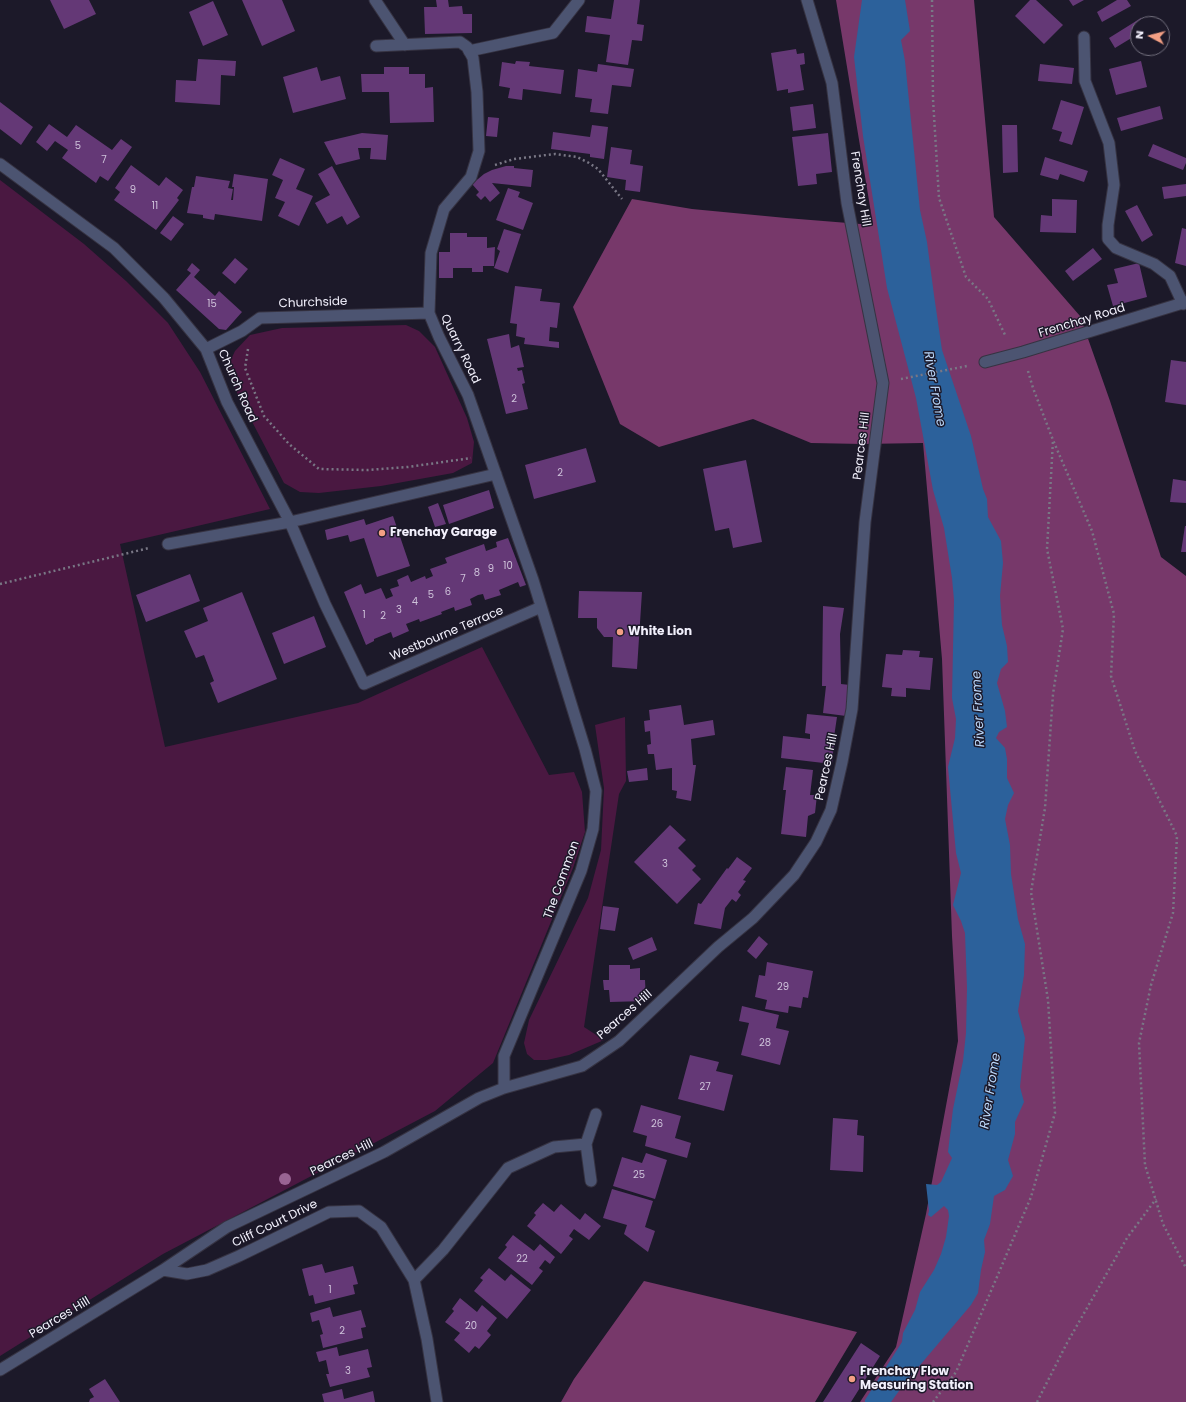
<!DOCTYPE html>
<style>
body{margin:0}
#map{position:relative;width:1186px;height:1402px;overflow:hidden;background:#1c1929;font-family:Poppins,sans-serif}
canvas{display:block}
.north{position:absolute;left:1130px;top:16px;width:40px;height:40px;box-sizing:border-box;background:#1c1929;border:1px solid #726f7d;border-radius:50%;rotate:277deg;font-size:11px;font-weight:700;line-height:16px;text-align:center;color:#f2f0fc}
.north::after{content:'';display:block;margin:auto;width:14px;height:18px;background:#f39f84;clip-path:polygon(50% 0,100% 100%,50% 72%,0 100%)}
</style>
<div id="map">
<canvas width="1186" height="1402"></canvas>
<div class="north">N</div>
</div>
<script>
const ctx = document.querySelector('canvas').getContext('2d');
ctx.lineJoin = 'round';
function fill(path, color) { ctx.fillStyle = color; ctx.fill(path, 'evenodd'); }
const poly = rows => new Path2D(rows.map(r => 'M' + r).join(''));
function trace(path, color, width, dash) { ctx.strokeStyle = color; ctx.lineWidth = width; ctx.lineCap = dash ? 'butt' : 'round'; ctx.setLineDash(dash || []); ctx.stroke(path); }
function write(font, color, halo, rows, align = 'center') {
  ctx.font = font + ' Poppins,sans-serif'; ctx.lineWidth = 3; ctx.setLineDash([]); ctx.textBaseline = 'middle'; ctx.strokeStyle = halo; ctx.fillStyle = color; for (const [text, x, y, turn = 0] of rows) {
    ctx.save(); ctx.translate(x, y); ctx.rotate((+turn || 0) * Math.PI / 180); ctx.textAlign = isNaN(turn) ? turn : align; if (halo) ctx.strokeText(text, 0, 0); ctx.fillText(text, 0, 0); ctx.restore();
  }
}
const green = poly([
 [0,180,84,244,126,281,168,323,200,372,270,509,120,544,165,747,358,703,482,647,549,775,574,772,582,792,585,832,573,868,493,1063,435,1111,163,1254,0,1356],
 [406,325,419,331,435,347,467,418,474,442,472,463,453,473,381,486,319,493,300,492,284,483,234,387,228,366,235,351,250,335,282,328],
 [625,717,626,781,619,794,584,1027,604,1040,569,1055,547,1060,534,1060,527,1054,524,1043,529,1020,588,898,601,850,604,788,595,725]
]);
const forest = poly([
 [836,0,974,0,994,217,1080,316,1110,401,1161,557,1186,576,1186,1402,860,1402,896,1347,926,1214,958,1041,952,936,942,659,923,443,863,444,811,443,753,419,659,447,620,424,573,307,632,199,692,209,786,218,873,225],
 [644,1281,857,1332,815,1402,561,1402,574,1379]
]);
const water = poly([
 [862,0,905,0,910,31,901,40,905,61,920,210,927,242,934,295,942,350,971,436,983,489,987,499,988,517,1001,541,1003,563,1000,596,1002,625,1007,646,1008,662,1001,669,997,683,1005,711,1007,727,999,732,996,738,1005,748,1007,759,1007,778,1014,793,1008,805,1005,819,1010,845,1011,874,1018,919,1025,944,1024,975,1018,1011,1025,1038,1020,1087,1024,1102,1015,1122,1015,1134,1008,1160,1013,1176,1005,1190,994,1196,990,1224,984,1240,985,1252,981,1270,978,1293,971,1305,904,1384,891,1402,865,1402,865,1400,902,1342,903,1333,915,1310,920,1292,934,1270,941,1254,946,1237,949,1216,948,1210,944,1206,931,1217,928,1215,929,1211,926,1184,937,1185,941,1182,952,1158,948,1152,953,1109,963,1061,966,1033,967,988,965,933,961,921,953,905,961,873,956,853,948,767,955,738,956,719,952,698,954,600,952,578,944,528,933,490,916,398,887,288,863,136,854,57]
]);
const building = poly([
 [50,0,89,0,96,14,64,29],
 [242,0,282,0,295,31,262,46],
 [436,0,448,0,449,7,462,6,463,14,472,14,472,33,425,34,424,7,437,7],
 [614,0,640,0,637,24,644,25,642,41,632,40,628,65,606,62,610,35,585,32,587,16,611,19],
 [1030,0,1036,0,1063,25,1044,44,1015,16],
 [1069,0,1084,0,1073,6],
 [1117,0,1127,0,1131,6,1102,22,1097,12],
 [213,1,228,35,203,46,189,12],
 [1141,18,1145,24,1138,24,1138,34,1115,48,1109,38],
 [796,49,797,54,804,53,805,64,800,65,804,90,788,93,788,89,777,91,771,53],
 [198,59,236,61,235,76,221,75,220,105,175,102,176,80,196,81],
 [516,61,530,62,529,66,564,70,561,94,523,89,522,100,508,98,510,88,499,86,502,62,515,64],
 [1141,61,1147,87,1116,95,1109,69],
 [598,64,634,69,631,87,612,85,608,114,590,112,592,99,575,97,578,69,597,72],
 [1040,64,1074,68,1072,84,1038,81],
 [317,67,321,81,340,76,346,99,293,113,283,77],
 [384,67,409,67,409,74,425,74,425,88,433,87,434,122,390,123,389,92,362,92,361,74,384,74],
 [1061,100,1084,107,1072,145,1059,141,1062,132,1052,129],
 [0,102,33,127,21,145,0,129],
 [813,104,816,128,793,131,790,107],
 [1160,106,1163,119,1121,131,1117,118],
 [488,117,499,118,497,137,486,136],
 [49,124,67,137,76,125,112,150,121,139,132,147,108,181,100,176,96,183,62,158,68,150,55,141,47,151,36,142],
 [592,125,608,127,604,159,590,157,590,154,551,149,553,132,590,137],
 [1002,125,1017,125,1018,172,1003,173],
 [362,133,388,135,386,160,370,159,371,148,358,148,360,159,336,165,324,142],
 [828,133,832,172,816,174,817,184,798,186,792,137],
 [1153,144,1186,158,1186,163,1183,170,1148,156],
 [611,147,632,150,630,164,643,166,640,192,625,190,626,180,607,177],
 [1045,157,1088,171,1084,182,1060,174,1058,180,1040,175],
 [280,158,305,169,296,189,313,196,299,226,278,216,285,202,275,198,283,180,272,175],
 [131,165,159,186,166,177,183,190,177,198,179,200,156,230,114,200,120,192,115,188],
 [332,166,360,217,347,225,342,216,327,224,315,203,330,195,318,174],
 [506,166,514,166,514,168,533,170,531,187,492,183,500,193,490,202,485,196,481,200,476,195,479,192,472,184,484,174,492,170],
 [234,174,268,179,262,221,215,214,214,220,203,218,203,215,187,213,192,187,194,187,196,176,230,181,228,188,233,189,231,200,233,200,234,187,232,187],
 [1186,184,1186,196,1164,199,1162,187],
 [508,188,520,192,518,197,533,203,523,230,496,220],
 [1052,199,1077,200,1076,233,1040,232,1041,215,1052,216],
 [1137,205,1153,235,1142,242,1125,211],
 [173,216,184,224,171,241,160,233],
 [1182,228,1186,229,1186,266,1175,263],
 [504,229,521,234,508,273,494,268,500,251,497,249],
 [450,233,467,233,467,237,487,237,487,248,495,247,494,266,483,266,483,272,472,272,472,268,453,268,453,278,439,278,439,252,450,252],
 [1093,248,1102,259,1073,281,1065,271],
 [235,258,248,269,235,284,222,273],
 [192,263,200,270,194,277,215,296,219,291,242,312,226,330,219,329,176,290,191,273,187,270],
 [1139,263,1147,297,1113,306,1107,285,1118,283,1114,269],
 [515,286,542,289,540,301,560,303,557,328,550,327,549,341,559,342,559,348,524,344,525,338,516,336,517,324,510,323],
 [509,334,511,348,519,345,524,367,517,368,518,371,522,370,525,383,522,384,528,409,506,414,487,339],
 [1171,360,1186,362,1186,405,1165,402],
 [586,448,596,482,534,499,525,465],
 [746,460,762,542,733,548,729,528,715,531,703,469],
 [1173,479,1186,481,1186,503,1170,502],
 [489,490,494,508,449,524,443,505],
 [438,503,446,524,435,527,428,507],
 [393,516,410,566,377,577,364,538,350,542,348,535,327,540,325,530,364,519,366,525],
 [1185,526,1186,526,1186,552,1181,552],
 [508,538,526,585,520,587,518,582,499,590,501,595,485,600,483,594,478,595,470,599,472,605,455,611,454,607,441,612,442,614,420,622,419,619,406,624,409,631,393,638,391,632,374,639,374,641,366,645,344,592,361,584,365,594,381,588,386,599,393,596,390,589,399,586,397,580,408,575,411,582,425,576,426,579,433,576,430,569,447,563,445,558,484,544,486,551,497,547,496,542],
 [190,574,200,601,146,622,136,595],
 [579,591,642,592,637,669,612,667,613,637,604,637,597,628,597,618,578,618],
 [242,592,277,679,218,703,210,683,214,681,204,655,196,658,184,631,208,621,203,608],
 [823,606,844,608,840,634,841,684,850,685,846,716,823,713,826,686,822,686],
 [314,616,326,647,284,664,272,633],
 [903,650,920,651,919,657,933,658,930,690,906,688,906,697,891,696,892,688,882,687,886,654,902,655],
 [681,705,684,725,713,720,715,735,691,739,693,765,696,765,691,801,676,798,677,791,672,790,672,768,656,770,654,754,648,754,647,745,651,744,650,731,645,732,644,721,650,720,649,710],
 [807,714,837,717,834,737,832,737,832,743,834,743,832,764,781,758,783,736,810,739,810,734,805,733],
 [786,767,813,770,810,795,817,795,815,813,808,816,806,837,781,834,786,790,783,790],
 [647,768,648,780,629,782,627,771],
 [670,825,686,840,678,848,696,866,692,870,701,879,677,904,634,862],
 [737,857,752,868,743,880,746,881,738,892,741,895,736,902,732,899,725,908,721,929,694,924,698,903,701,904,727,868,728,869],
 [603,906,619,908,615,931,600,929],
 [759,936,768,944,756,959,747,951],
 [652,937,657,950,633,960,628,948],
 [767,962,813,971,808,998,803,997,801,1008,789,1006,788,1013,765,1009,767,1000,755,997,759,975,765,976],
 [609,965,630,965,630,969,640,968,640,980,645,980,646,1001,610,1002,609,990,604,990,603,980,609,980],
 [742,1006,779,1015,776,1028,789,1031,780,1065,741,1055,749,1023,739,1021],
 [690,1055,719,1062,716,1071,733,1075,724,1111,678,1099],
 [641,1105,681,1116,675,1138,691,1143,687,1158,645,1146,647,1136,633,1132],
 [833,1118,858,1120,857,1135,864,1136,863,1172,830,1170],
 [646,1153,667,1160,655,1199,613,1186,622,1157,642,1163],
 [612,1189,653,1201,645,1227,655,1231,648,1252,624,1234,627,1225,603,1218],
 [543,1203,554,1212,561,1204,580,1220,585,1213,601,1226,589,1240,574,1229,569,1236,573,1239,561,1254,527,1226,536,1215,534,1213],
 [513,1235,534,1251,540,1244,555,1257,550,1264,545,1260,539,1268,543,1271,532,1285,498,1258,507,1247,505,1245],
 [322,1264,325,1273,353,1266,358,1284,353,1285,355,1294,315,1304,313,1295,309,1296,302,1269],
 [489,1268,505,1281,511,1274,531,1290,507,1319,474,1291,483,1280,480,1278],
 [460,1298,477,1312,482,1305,497,1318,487,1331,491,1335,479,1349,475,1346,469,1353,454,1340,460,1333,445,1322,454,1311,452,1309],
 [330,1307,333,1317,361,1310,366,1327,361,1328,363,1338,323,1348,320,1335,323,1334,319,1320,312,1322,310,1313],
 [861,1343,880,1356,851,1402,823,1402],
 [337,1347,339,1356,368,1349,372,1367,367,1368,370,1377,330,1387,326,1374,329,1374,326,1360,319,1362,316,1352],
 [105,1379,120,1402,89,1402,90,1399,94,1397,89,1389],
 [342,1389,344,1399,373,1391,375,1402,324,1402,322,1394]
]);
const path = poly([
 [932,0,933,99,939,198,966,277,988,299,1006,337],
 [495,165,514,159,555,154,577,157,589,163,598,169,622,199],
 [248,349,245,368,264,416,289,444,319,469,367,470,408,467,471,458],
 [1028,371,1033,388,1053,440,1092,531,1114,614,1111,676,1135,751,1177,836,1173,913,1151,985,1139,1043,1145,1165,1163,1224,1186,1268],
 [901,379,967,366],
 [0,584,149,548],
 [933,1402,956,1372,994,1284,1031,1197,1055,1113,1048,1000,1031,892,1045,808,1053,694,1063,629,1047,549,1053,440],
 [1037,1402,1067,1343,1127,1238,1156,1199]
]);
const service = poly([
 [469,51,553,33,579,0]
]);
const minor = poly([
 [375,0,405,45],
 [1084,37,1085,81,1109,143,1114,185,1108,225,1108,239,1116,248,1154,264,1170,276,1183,304],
 [376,46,460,42,467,47,473,58,477,92,479,151,471,177,444,209,431,253,429,313,439,337,468,395,533,580,585,749,596,791,593,829,581,871,504,1056,504,1088],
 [0,164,114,248,164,298,206,349,227,402,290,522,325,604,364,684,541,607],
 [206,349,242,331,260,318,429,313],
 [985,362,1023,352,1186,302],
 [168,544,290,522,496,474],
 [591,1181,586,1144,596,1114],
 [163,1270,187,1274,207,1270,239,1256,329,1212,359,1211,381,1227,414,1280,427,1339,437,1402],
 [414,1280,443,1250,508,1168,554,1147,586,1144],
 [0,1370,163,1270,227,1227,384,1152,479,1098,504,1088,582,1066,619,1041,718,947,753,918,794,875,816,842,831,810,842,762,852,709,865,522,883,383,847,203,832,83,807,0]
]);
const trees = [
 [285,1179]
];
const markers = [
 [382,533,4,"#f39f84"],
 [620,632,4,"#f39f84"],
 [852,1379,4,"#f39f84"]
];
const numberNames = [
 ["5",78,146],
 ["7",104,160],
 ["9",133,190],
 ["11",155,206],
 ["15",212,304],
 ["2",514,399],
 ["2",560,473],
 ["10",508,566],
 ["9",491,569],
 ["8",477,573],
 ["7",463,579],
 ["6",448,592],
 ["5",431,595],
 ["4",415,602],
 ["3",399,610],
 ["1",364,615],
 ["2",383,616],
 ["3",665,864],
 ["29",783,987],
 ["28",765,1043],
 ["27",705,1087],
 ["26",657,1124],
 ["25",639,1175],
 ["22",522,1259],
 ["1",330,1290],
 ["20",471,1326],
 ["2",342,1331],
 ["3",348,1371]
];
const streetNames = [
 ["Frenchay Hill",860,189,81],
 ["Churchside",313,303,-2],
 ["Frenchay Road",1082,321,-17],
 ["Quarry Road",460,349,64],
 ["Church Road",237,386,66],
 ["Pearces Hill",862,446,-83],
 ["Westbourne Terrace",447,634,-23],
 ["Pearces Hill",827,767,-78],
 ["The Common",562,880,-70],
 ["Pearces Hill",625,1015,-41],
 ["Pearces Hill",342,1158,-26],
 ["Cliff Court Drive",275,1224,-26],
 ["Pearces Hill",60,1318,-31]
];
const poiNames = [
 ["Frenchay Garage",390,533],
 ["White Lion",628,632],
 ["Frenchay Flow",860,1372],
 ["Measuring Station",860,1386]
];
const waterNames = [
 ["River Frome",934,389,80],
 ["River Frome",979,709,-93],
 ["River Frome",991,1091,-81]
];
fill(green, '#4a1841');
fill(forest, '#77386a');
fill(water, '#2c619b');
fill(building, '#643876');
trace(service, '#363342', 13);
trace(minor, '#363342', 13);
trace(path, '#797785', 2.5, [2, 3]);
trace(service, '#4c5471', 11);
trace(minor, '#4c5471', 11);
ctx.fillStyle = '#996493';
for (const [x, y] of trees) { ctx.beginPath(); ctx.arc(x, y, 6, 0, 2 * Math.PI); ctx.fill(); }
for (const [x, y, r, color] of markers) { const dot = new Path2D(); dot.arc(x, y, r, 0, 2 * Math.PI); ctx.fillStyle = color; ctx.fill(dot); trace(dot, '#1c1929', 1.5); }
write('10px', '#cec2da', null, numberNames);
write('12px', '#f2f0fc', '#1c1929', streetNames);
write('bold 12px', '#f2f0fc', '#1c1929', poiNames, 'left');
write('italic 13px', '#bad6f8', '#1c1929', waterNames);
</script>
